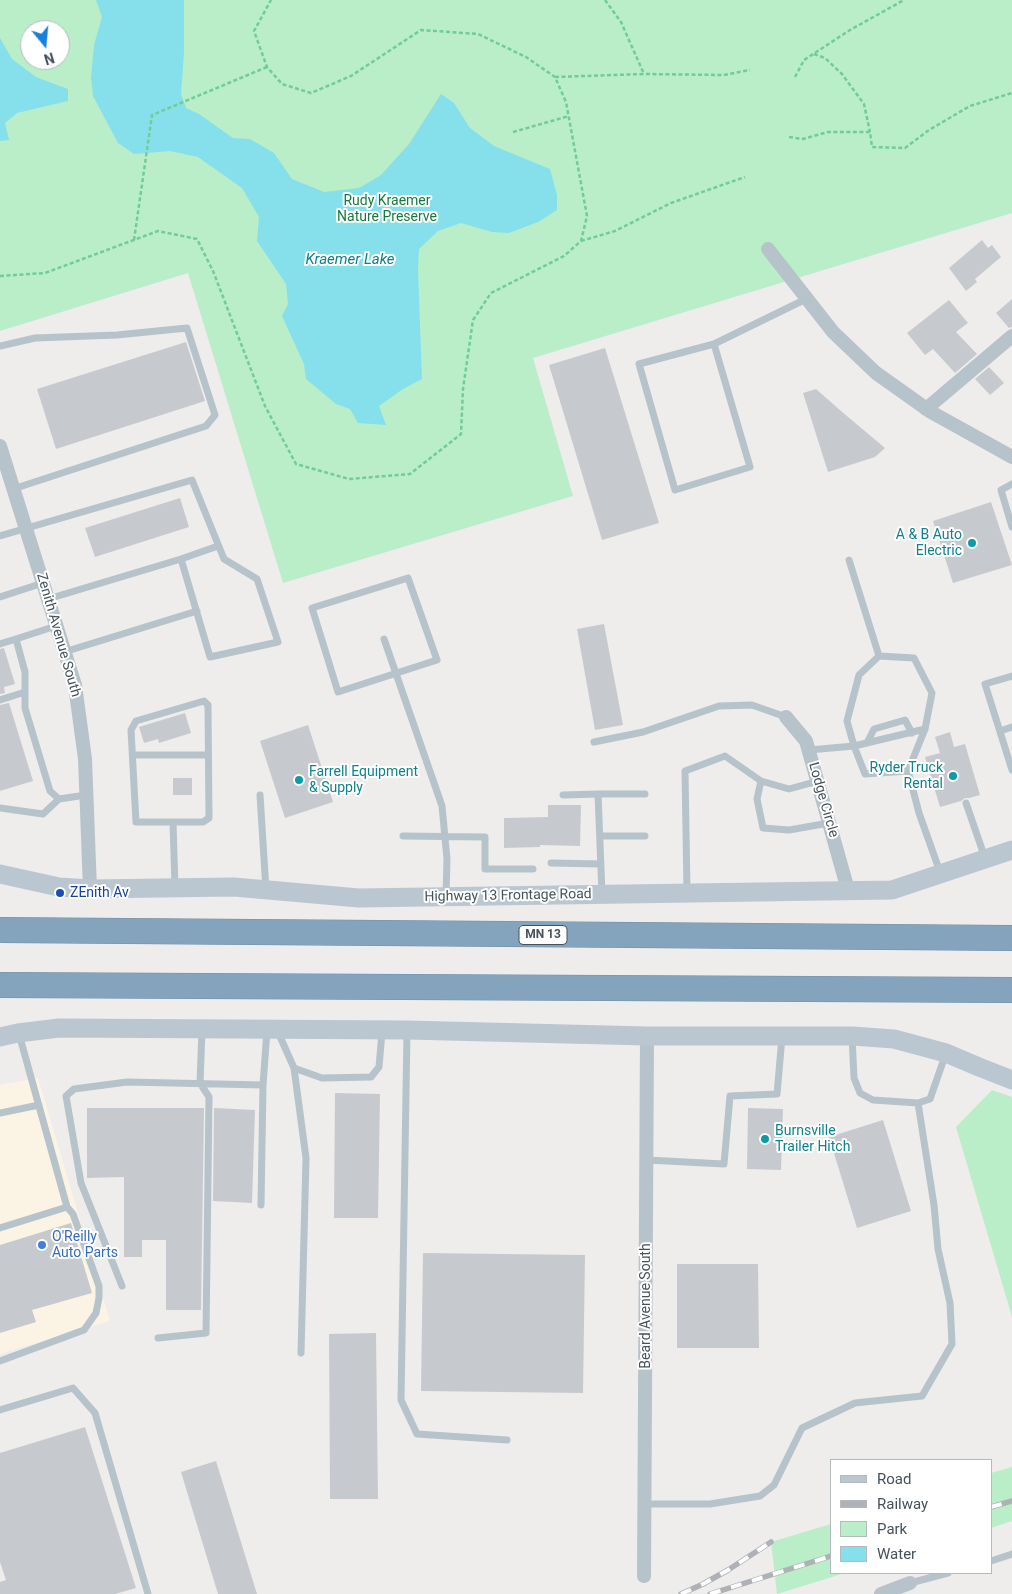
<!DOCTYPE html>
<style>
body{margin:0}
#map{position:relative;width:1012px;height:1594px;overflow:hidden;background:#efecec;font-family:Roboto,sans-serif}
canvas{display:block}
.legend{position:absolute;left:830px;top:1459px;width:162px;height:115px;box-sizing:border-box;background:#fff;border:1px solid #b5babd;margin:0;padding:6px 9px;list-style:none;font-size:15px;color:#45525a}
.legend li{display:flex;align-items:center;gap:10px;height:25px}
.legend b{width:25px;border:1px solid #b5babd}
.north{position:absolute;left:20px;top:20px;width:50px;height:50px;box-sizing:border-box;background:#fff;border:1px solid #b5babd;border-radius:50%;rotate:163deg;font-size:14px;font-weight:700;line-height:20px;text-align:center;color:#45525a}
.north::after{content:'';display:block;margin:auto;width:18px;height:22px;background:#1880dd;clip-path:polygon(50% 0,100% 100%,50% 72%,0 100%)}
</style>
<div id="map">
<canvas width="1012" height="1594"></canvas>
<ul class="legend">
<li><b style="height:6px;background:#bac7d1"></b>Road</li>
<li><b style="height:6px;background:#aeb2b7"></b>Railway</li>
<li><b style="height:14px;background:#b9eec9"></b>Park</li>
<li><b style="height:14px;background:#86e0eb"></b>Water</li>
</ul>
<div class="north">N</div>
</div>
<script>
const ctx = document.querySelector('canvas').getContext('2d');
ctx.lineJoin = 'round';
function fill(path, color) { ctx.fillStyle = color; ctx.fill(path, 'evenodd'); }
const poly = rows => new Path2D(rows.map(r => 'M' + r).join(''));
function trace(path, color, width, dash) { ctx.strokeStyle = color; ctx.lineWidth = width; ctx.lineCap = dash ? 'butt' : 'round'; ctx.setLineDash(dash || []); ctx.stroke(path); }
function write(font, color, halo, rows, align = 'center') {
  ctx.font = font + ' Roboto,sans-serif'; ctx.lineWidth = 4; ctx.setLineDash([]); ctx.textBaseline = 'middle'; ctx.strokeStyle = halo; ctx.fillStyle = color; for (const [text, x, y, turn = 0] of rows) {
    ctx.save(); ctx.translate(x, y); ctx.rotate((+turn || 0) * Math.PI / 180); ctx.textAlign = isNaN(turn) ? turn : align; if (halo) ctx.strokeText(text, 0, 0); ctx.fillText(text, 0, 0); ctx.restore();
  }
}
const commercial = poly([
 [38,1078,110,1321,0,1354,0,1085]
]);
const green = poly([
 [0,0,1012,0,1012,213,533,358,573,496,283,583,188,273,0,331],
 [30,30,60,30,60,60,30,60],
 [992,1090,1012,1097,1012,1317,956,1127],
 [1012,1467,1012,1521,991,1528,991,1473],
 [831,1524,831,1573,845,1573,777,1594,771,1542]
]);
const water = poly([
 [96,0,184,0,184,53,181,94,186,108,199,114,233,138,250,139,274,153,292,179,324,192,359,188,381,175,409,144,441,94,454,103,470,128,494,146,550,169,557,195,557,210,538,222,509,233,492,232,461,223,438,231,419,249,418,270,422,379,403,389,379,406,386,425,358,423,350,409,336,404,306,379,304,364,282,316,288,304,286,284,257,241,259,217,242,188,198,157,170,151,134,154,118,143,93,96,91,78,94,45,102,17],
 [0,38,12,59,36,77,68,89,68,101,17,113,5,123,9,140,0,141]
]);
const building = poly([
 [982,240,988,248,992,245,1001,257,975,279,977,282,966,291,949,268],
 [1012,299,1012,327,1009,328,996,313],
 [949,300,968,323,956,332,977,354,955,373,933,349,925,355,907,333],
 [186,342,205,401,56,449,37,389],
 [605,348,659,523,602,540,549,365],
 [989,367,1004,383,990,395,975,379],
 [816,389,841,411,885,448,875,457,828,472,803,393],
 [180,498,189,527,95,557,85,528],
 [991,502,1012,565,953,583,933,521],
 [604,624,623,725,595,730,577,629],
 [4,648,15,684,4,687,5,693,0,694,0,649],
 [9,703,33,781,0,791,0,705],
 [185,713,191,733,159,743,158,739,144,743,139,727],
 [308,725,333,802,285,818,260,741],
 [950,732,954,747,965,744,980,795,969,798,965,798,961,801,940,807,925,757,940,753,935,737],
 [173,778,192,778,192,795,173,795],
 [548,805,581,805,580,846,540,845,540,847,504,848,504,818,548,817],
 [335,1093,380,1094,378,1218,334,1218],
 [87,1108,204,1108,201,1310,166,1310,166,1240,142,1240,142,1257,124,1257,124,1177,87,1178],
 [214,1108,255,1110,252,1203,213,1201],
 [748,1108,783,1109,781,1170,747,1169],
 [883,1120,911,1211,857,1228,829,1137],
 [71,1223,92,1293,32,1310,36,1322,0,1333,0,1245],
 [423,1253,585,1255,583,1393,421,1391],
 [677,1264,758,1264,759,1348,677,1348],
 [376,1333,378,1499,330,1499,329,1334],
 [85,1427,136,1588,115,1594,0,1594,0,1582,6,1580,0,1562,0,1453],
 [216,1461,257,1594,218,1594,181,1472]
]);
const path = poly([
 [605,0,621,22,644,74],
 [814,54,825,58,842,74,864,104,870,132],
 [555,77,644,74,724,75,750,70],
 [795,77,804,60,850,30,904,0],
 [513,132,569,116],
 [789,137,803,139,828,132,870,132,872,147,905,148,929,130,970,106,1012,93],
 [134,240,152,115,267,67],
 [581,241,615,231,671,203,745,177],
 [0,276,45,273,158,231,197,239,213,271,265,406,296,464,349,479,410,474,461,434,463,389,473,320,491,293,564,256,581,241,587,216,566,102,555,77,526,57,478,34,421,30,351,76,311,93,282,84,267,67,254,31,271,0]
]);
const lane = poly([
 [714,344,639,364,675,490,750,467,714,344,806,299],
 [0,346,35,338,117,335,187,328,215,415,206,426,13,489],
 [1012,484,1001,490,1012,527],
 [0,536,192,480,224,559,257,579,278,642,210,657,181,559,48,599],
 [181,559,218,546],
 [849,560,879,656],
 [408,578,437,660,338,692,312,608,408,578],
 [0,597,43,583],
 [56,626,16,639,25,672,25,708,50,791,59,799],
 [384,639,442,806,447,859,446,896],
 [0,644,16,639],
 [64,652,197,611],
 [1012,676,985,684,1012,770],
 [0,700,25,692],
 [1000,731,1012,727],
 [594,742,643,732,719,706,752,705,786,717],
 [867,743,874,729,905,720,912,733],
 [809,750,854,746,925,729],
 [133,755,208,755],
 [908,771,865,774,854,746,847,721,859,675,879,656,914,658,932,693,925,729,908,771,919,813,940,872],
 [818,781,789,789,761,781,757,799,763,828,789,830,829,823],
 [598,794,645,794],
 [260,795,266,890],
 [563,795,598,794,602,894],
 [966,803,985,858],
 [0,808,43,814,59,799,86,795],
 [173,822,136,822,131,730,136,721,204,701,208,705,209,818,203,822,173,822,175,887],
 [403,836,485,837,485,869,533,869],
 [600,836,645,836],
 [551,863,601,864],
 [687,892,685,771,725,756,761,781],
 [407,1031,401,1400,417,1434,507,1440],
 [278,1032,294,1068,322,1078,371,1077,379,1067,382,1032],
 [852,1036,854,1078,860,1093,873,1100,918,1103,930,1099,946,1053],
 [294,1068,306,1158,301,1353],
 [0,1113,39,1105],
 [647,1160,724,1164,730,1096,777,1094,782,1037],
 [261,1205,263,1085],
 [0,1228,67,1207,19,1034],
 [122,1286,81,1183,66,1096,74,1089,127,1082,263,1085,267,1030],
 [158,1338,206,1333,209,1097,200,1083,202,1030],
 [0,1361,84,1330,96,1313,99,1298,99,1286,73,1214,67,1207],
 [0,1410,73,1388,95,1413,148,1594],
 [645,1504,710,1504,760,1496,774,1485,802,1428,855,1403,922,1396,952,1344,950,1303,938,1249,934,1205,918,1103],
 [991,1561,1012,1554],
 [910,1583,948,1573]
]);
const street = poly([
 [768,249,833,332,876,373,931,412,1012,457],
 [926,409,1012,336],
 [0,446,75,685,85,759,90,889],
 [786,717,806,741,848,890],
 [644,1576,647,1036],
 [881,1594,910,1583]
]);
const secondary = poly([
 [0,874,59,887,90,889,234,887,359,898,892,890,1012,850],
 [0,1037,18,1033,59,1028,407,1030,647,1036,852,1036,894,1039,946,1053,979,1067,1012,1080]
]);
const highway = poly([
 [0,930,1012,938],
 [0,985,1012,990]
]);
const rail = poly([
 [991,1507,1012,1501],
 [681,1594,703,1584,728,1570,771,1542],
 [710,1594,831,1556]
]);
const markers = [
 [972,543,5,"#0f9aa8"],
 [953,776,5,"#0f9aa8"],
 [299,780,5,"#0f9aa8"],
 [60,893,5,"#1a4fb4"],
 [765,1139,5,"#0f9aa8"],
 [42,1245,5,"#3f7fe0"]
];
const shields = [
 [543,935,48]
];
const shieldNames = [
 ["MN 13",543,935]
];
const parkNames = [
 ["Rudy Kraemer",387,201],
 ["Nature Preserve",387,217]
];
const cultureNames = [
 ["A & B Auto",962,535],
 ["Electric",962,551],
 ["Ryder Truck",943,768],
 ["Rental",943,784],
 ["Farrell Equipment",309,772,"left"],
 ["& Supply",309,788,"left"],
 ["Burnsville",775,1131,"left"],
 ["Trailer Hitch",775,1147,"left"]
];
const streetNames = [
 ["Zenith Avenue South",58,635,74],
 ["Lodge Circle",823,800,74],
 ["Highway 13 Frontage Road",508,896,-1],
 ["Beard Avenue South",646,1306,-90]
];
const transitNames = [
 ["ZEnith Av",70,893]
];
const shopNames = [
 ["O'Reilly",52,1237],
 ["Auto Parts",52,1253]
];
const waterNames = [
 ["Kraemer Lake",350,260]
];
fill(commercial, '#fbf3e4');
fill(green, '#b9eec9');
fill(water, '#86e0eb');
fill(building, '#c6cacf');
trace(highway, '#6f8fa8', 26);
trace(path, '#72cc97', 2.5, [4, 2.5]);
trace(lane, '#b7c3ca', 7);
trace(street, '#b7c3ca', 14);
trace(secondary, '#bac7d1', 19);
trace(highway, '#83a4bc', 25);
trace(rail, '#aeb2b7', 5.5);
trace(rail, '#fff', 4, [11]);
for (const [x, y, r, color] of markers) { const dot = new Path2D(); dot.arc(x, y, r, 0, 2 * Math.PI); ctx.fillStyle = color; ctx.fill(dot); trace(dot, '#fff', 2); }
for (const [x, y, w] of shields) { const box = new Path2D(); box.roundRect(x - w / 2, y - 9.5, w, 19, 4); ctx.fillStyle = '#fff'; ctx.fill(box); trace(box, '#45525a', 1); }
write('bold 12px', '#45525a', null, shieldNames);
write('14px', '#167a3f', '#fff', parkNames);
write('14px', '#0d838f', '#fff', cultureNames, 'right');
write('14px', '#45525a', '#fff', streetNames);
write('14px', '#164399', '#fff', transitNames, 'left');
write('14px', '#366cbe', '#fff', shopNames, 'left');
write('italic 15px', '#0d8090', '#fff', waterNames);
</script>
